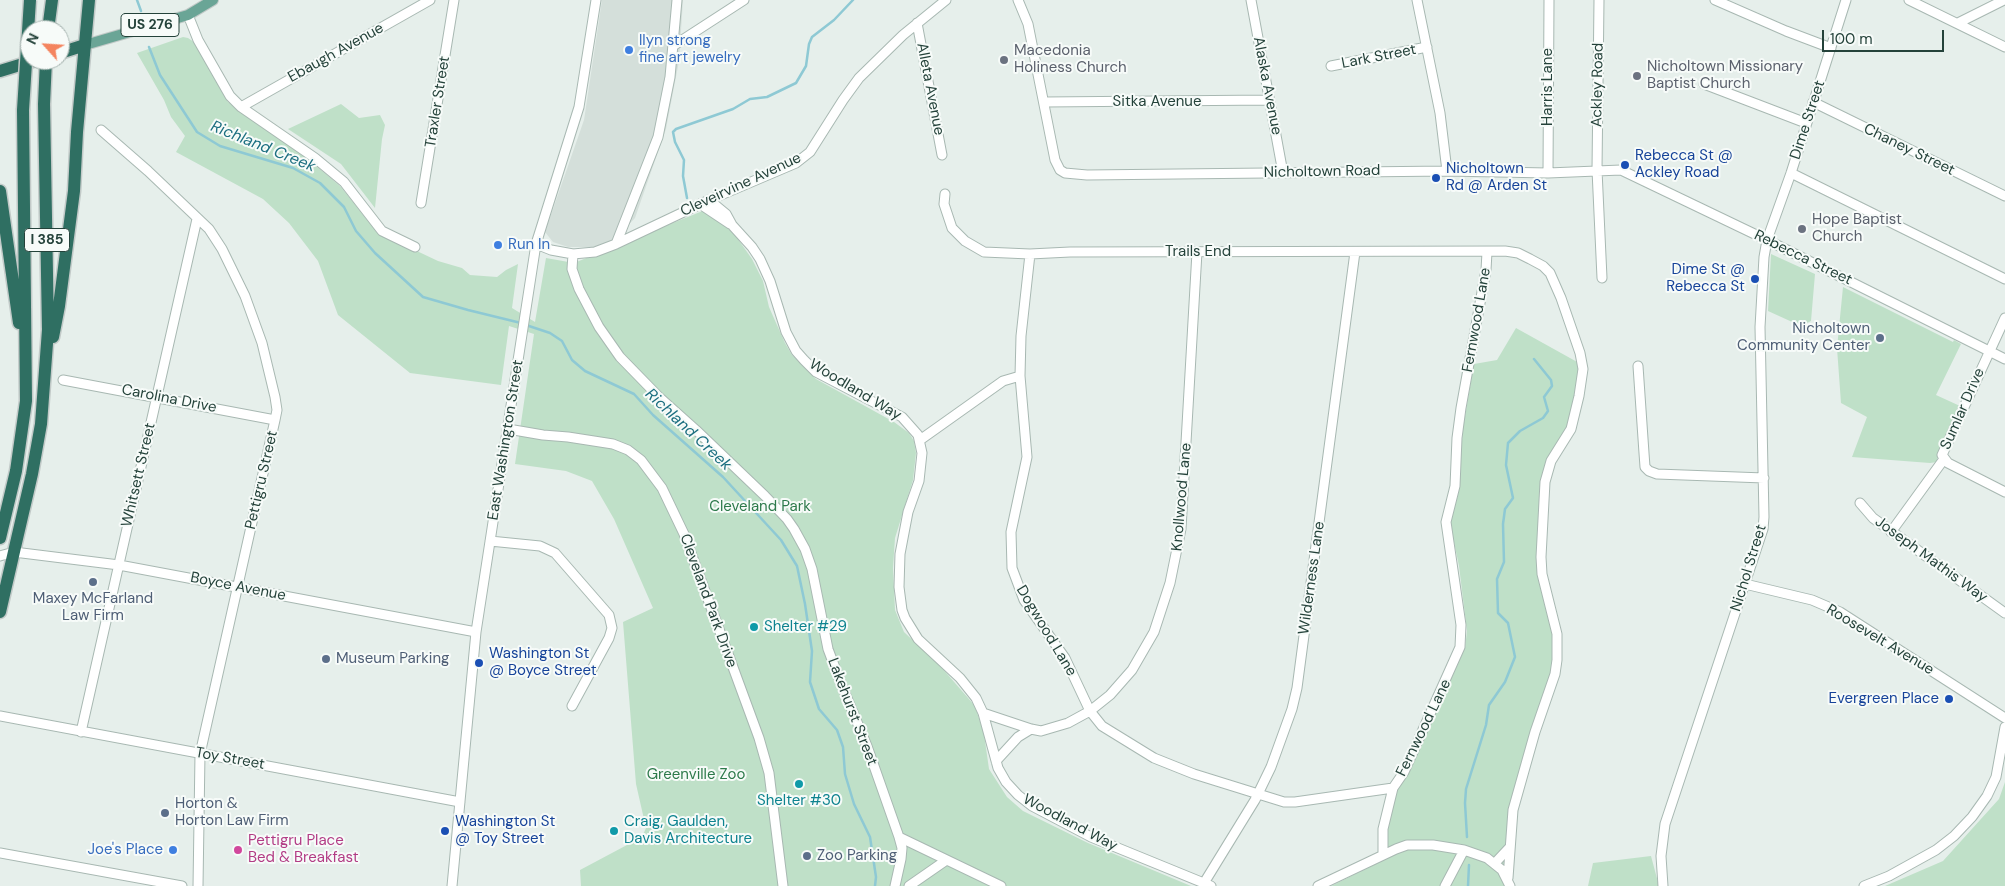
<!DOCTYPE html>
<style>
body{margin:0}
#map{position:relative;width:2005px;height:886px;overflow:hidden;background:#e6efeb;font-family:"DM Sans",sans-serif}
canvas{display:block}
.north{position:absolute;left:20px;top:20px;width:50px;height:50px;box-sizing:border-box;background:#f7fbf9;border:1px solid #a3b1ad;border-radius:50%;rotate:296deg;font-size:14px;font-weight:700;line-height:20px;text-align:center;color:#24423a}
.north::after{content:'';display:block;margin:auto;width:18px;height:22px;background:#f4845f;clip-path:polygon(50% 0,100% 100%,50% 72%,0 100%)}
.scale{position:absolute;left:1822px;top:30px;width:122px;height:22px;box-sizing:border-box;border:2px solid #24423a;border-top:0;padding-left:6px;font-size:15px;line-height:18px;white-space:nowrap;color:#24423a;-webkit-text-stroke:4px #f7fbf9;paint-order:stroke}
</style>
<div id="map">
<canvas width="2005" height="886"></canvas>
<div class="north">N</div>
<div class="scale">100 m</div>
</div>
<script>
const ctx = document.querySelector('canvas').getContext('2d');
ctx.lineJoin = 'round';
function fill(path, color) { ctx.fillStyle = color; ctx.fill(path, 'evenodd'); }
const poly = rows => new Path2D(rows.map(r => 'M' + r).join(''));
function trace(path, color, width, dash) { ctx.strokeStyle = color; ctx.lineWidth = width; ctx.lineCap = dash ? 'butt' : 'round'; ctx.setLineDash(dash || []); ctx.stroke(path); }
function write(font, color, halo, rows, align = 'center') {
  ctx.font = font + ' "DM Sans",sans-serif'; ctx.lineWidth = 4; ctx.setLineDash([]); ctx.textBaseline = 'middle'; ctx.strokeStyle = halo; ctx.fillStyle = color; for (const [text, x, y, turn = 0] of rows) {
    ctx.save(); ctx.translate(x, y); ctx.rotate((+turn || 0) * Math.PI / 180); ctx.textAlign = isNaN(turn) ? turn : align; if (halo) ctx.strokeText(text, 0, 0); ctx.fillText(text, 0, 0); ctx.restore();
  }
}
const built = poly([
 [602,0,683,0,679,61,666,129,635,218,614,240,593,247,568,247,553,242,545,232,584,120]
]);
const green = poly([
 [183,37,188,38,194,42,228,102,306,158,326,174,341,187,371,225,383,235,438,261,462,268,470,275,497,277,506,270,518,264,512,308,535,322,546,258,574,263,705,210,728,225,752,259,763,281,769,307,785,343,792,355,816,379,894,422,909,433,914,441,916,453,913,480,895,538,893,568,895,610,904,632,942,668,975,706,984,734,989,769,1007,797,1023,811,1088,843,1191,886,581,886,580,870,642,837,646,828,636,784,623,622,653,608,614,519,592,481,566,471,515,464,534,334,509,326,501,385,410,373,338,315,318,261,289,223,263,199,176,152,185,136,171,117,164,100,137,53],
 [341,104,359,118,380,115,385,125,382,139,375,208,341,164,288,129],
 [1771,254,1815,274,1811,321,1801,326,1768,311],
 [1843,287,1953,342,1954,340,1961,344,1936,395,1960,406,1938,452,1937,462,1930,463,1852,457,1867,417,1841,403,1837,348],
 [1516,328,1579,363,1577,394,1571,425,1547,462,1539,527,1554,638,1553,668,1517,784,1505,886,1331,886,1386,859,1387,836,1391,808,1397,791,1419,750,1465,648,1467,631,1459,566,1450,523,1458,495,1463,428,1474,364,1497,360],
 [2005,782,2005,886,1885,886,1943,861,1999,799],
 [1651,856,1659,886,1588,886,1593,863]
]);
const stream = poly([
 [137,0,141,11],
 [149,47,160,75,197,132,220,146,293,168,320,183,344,207,356,231,375,253,423,297,468,310,521,323],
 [687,198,683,176,684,160,675,142,673,132,676,129,733,109,750,99,767,97,796,83,806,66,809,44,812,37,834,20,853,0],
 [526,325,550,333,562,341,572,360,585,371,634,394,653,415,723,477,781,540,797,566,805,604,812,651,810,682,819,709,837,730,843,747,845,774,854,804,870,837,876,877,875,886],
 [1467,837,1465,803,1466,789,1486,725,1489,705,1505,682,1515,657,1508,623,1498,613,1497,579,1504,562,1503,524,1505,509,1513,498,1506,465,1508,443,1520,431,1543,418,1548,411,1544,397,1552,386,1551,380,1534,359],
 [1468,886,1469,865]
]);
const minor = poly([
 [1018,0,1028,24,1055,160,1060,170,1065,173,1087,175,1447,171,1548,173,1621,170,1767,240,2005,359],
 [1251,0,1283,173],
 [1417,0,1440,113,1447,171],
 [1599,0,1597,170,1602,278],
 [1715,0,1786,31,1831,48],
 [1909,0,2005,47],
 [188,15,198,40,230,96,241,107,315,158,344,182,382,231,415,247],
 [917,23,942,155],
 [1958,23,2004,0],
 [673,46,744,0],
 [1331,66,1427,47],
 [1704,84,1806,123],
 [1045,102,1269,100],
 [1813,102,2005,196],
 [241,107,430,0],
 [101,130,148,171,209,229,222,249,245,296,262,343,275,397,277,410,275,420,200,754,198,886],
 [1548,173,1549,0],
 [1791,173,2005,279],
 [945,194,944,204,952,228,965,241,984,252,1030,254,1070,252,1505,251,1518,253,1530,259,1543,266,1550,273,1561,298,1580,353,1583,369,1579,396,1571,429,1551,461,1545,482,1541,557,1542,574,1557,634,1557,660,1555,674,1535,732,1513,810,1508,878],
 [709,200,726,214,732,225,752,247,760,259,770,281,786,332,796,351,804,360,816,372,902,417,918,435,922,453,919,481,908,512,900,554,899,587,902,610,905,618,918,639,960,678,976,698,983,713,998,768,1006,782,1018,795,1032,806,1091,837,1211,886],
 [421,203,454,0],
 [700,204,730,224],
 [536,244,551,250,573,254,595,252,616,244,709,200,796,163,810,152,843,100,859,78,903,35,946,0],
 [616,244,658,137,670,77,677,0],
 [573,254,572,269,579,289,599,327,620,357,658,396,696,430,765,496,787,519,794,529,805,549,812,569,828,649,840,681,867,746,899,837,1001,886],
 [1030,254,1021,336,1020,376,1027,457,1011,532,1012,568,1024,600,1065,658,1090,711,1102,726,1154,758,1194,774,1284,802,1295,802,1393,788],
 [2005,318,1942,455,1948,463,2005,492],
 [1638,366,1644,453,1645,467,1649,471,1657,474,1764,478],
 [63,380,275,420],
 [508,429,543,435,568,437,613,444,628,450,641,460,662,488,684,534,759,738,769,773,783,886],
 [920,440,1003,381,1020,376],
 [1860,503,1873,518,2005,613],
 [1891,532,1944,459],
 [490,541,540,546,555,553,609,615,612,628,609,638,572,706],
 [0,556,14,552,119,565,476,632],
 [1745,584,1812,600,1840,612,2005,718],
 [983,713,1031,729,1041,731,1068,723,1090,711,1110,695,1132,670,1154,632,1170,583,1181,529,1197,252],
 [0,716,460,802],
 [81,732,197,219],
 [996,761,1018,737,1031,729],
 [0,853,182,886],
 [1383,854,1383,829,1393,788,1404,772,1460,647,1461,625,1446,522,1455,486,1457,438,1461,408,1486,270,1487,252],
 [1495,863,1510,847],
 [1204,883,1255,800,1271,767,1292,709,1297,688,1355,252],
 [452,886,476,632,536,244,579,107,596,0],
 [895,886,901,859,902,848,899,837],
 [909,886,945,861],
 [1318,886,1396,849,1407,845,1433,845,1464,850,1487,858,1502,870,1510,886],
 [1445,886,1464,850],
 [1663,886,1661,856,1665,824,1763,529,1764,517,1760,327,1764,257,1767,240,1791,173,1846,0],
 [1864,886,1889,876,1936,850,1954,836,1972,817,1987,796,1996,777,2005,727]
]);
const major = poly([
 [85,45,188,15,213,0]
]);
const highway = poly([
 [48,30,52,0],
 [60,53,85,45],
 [0,71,36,60],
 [0,191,19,323],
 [53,337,59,306,74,191,77,132,89,0],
 [0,538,16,471,26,401,23,110],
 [0,612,32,474,41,424,48,330,44,104,46,60]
]);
const highwayBridge = poly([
 [23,110,30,0]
]);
const markers = [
 [629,50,5,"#3f7fe0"],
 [1004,60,5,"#6b7280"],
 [1637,76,5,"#6b7280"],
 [1625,165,5,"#1a4fb4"],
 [1436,178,5,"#1a4fb4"],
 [1802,229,5,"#6b7280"],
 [498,245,5,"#3f7fe0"],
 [1755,279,5,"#1a4fb4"],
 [1880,338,5,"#5c6f8a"],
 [93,582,5,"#5c6f8a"],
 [754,627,5,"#0f9aa8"],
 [326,659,5,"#5c6f8a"],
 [479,663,5,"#1a4fb4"],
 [1949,699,5,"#1a4fb4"],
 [799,784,5,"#0f9aa8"],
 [165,813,5,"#5c6f8a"],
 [445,831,5,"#1a4fb4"],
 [614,831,5,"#0f9aa8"],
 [173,850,5,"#3f7fe0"],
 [238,850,5,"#d1479c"],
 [807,856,5,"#5c6f8a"]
];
const shields = [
 [150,25,58],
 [47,240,45]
];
const shieldNames = [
 ["US 276",150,25],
 ["I 385",47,240]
];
const shopNames = [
 ["llyn strong",639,41],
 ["fine art jewelry",639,58],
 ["Run In",508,245],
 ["Joe's Place",163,850,"right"]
];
const worshipNames = [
 ["Macedonia",1014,51],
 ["Holiness Church",1014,68],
 ["Nicholtown Missionary",1647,67],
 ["Baptist Church",1647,84],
 ["Hope Baptist",1812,220],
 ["Church",1812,237]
];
const streetNames = [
 ["Ebaugh Avenue",336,53,-29],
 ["Lark Street",1379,57,-11],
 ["Ackley Road",1598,85,-89],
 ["Alaska Avenue",1267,86,79],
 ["Harris Lane",1548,87,-90],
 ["Alleta Avenue",930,89,79],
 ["Traxler Street",438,102,-81],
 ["Sitka Avenue",1157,102],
 ["Dime Street",1808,120,-72],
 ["Chaney Street",1909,150,26],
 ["Nicholtown Road",1322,172,-1],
 ["Cleveirvine Avenue",741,185,-25],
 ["Trails End",1198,252],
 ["Rebecca Street",1803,258,26],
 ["Fernwood Lane",1477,320,-80],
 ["Woodland Way",855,390,31],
 ["Carolina Drive",169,399,11],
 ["Sumlar Drive",1963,409,-66],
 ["East Washington Street",506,440,-81],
 ["Whitsett Street",139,475,-77],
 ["Pettigru Street",262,480,-77],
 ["Knollwood Lane",1182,497,-85],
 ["Joseph Mathis Way",1931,560,36],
 ["Nichol Street",1749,568,-73],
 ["Wilderness Lane",1312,578,-82],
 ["Boyce Avenue",238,587,11],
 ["Cleveland Park Drive",708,601,70],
 ["Dogwood Lane",1046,631,59],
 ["Roosevelt Avenue",1880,640,31],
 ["Lakehurst Street",852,712,69],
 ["Fernwood Lane",1424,728,-64],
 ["Toy Street",230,759,10],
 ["Woodland Way",1070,823,28]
];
const transitNames = [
 ["Rebecca St @",1635,156],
 ["Ackley Road",1635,173],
 ["Nicholtown",1446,169],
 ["Rd @ Arden St",1446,186],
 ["Dime St @",1745,270,"right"],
 ["Rebecca St",1745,287,"right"],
 ["Washington St",489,654],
 ["@ Boyce Street",489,671],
 ["Evergreen Place",1939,699,"right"],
 ["Washington St",455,822],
 ["@ Toy Street",455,839]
];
const serviceNames = [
 ["Nicholtown",1870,329,"right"],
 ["Community Center",1870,346,"right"],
 ["Maxey McFarland",93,599,"center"],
 ["Law Firm",93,616,"center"],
 ["Museum Parking",336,659],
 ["Horton &",175,804],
 ["Horton Law Firm",175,821],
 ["Zoo Parking",817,856]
];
const parkNames = [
 ["Cleveland Park",760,507],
 ["Greenville Zoo",696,775]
];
const cultureNames = [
 ["Shelter #29",764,627],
 ["Shelter #30",799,801,"center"],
 ["Craig, Gaulden,",624,822],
 ["Davis Architecture",624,839]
];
const hotelNames = [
 ["Pettigru Place",248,841],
 ["Bed & Breakfast",248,858]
];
const waterNames = [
 ["Richland Creek",263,147,22],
 ["Richland Creek",688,430,43]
];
fill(built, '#d4dfda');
fill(green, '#bfe0c8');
trace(stream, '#8ec9d4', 2.5);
trace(minor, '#a8b8b2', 11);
trace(major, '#c2cac8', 12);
trace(highway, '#c2cac8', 15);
trace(minor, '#fff', 9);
trace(major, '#6aa596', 10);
trace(highway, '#2f6f62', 12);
trace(highwayBridge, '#c2cac8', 15, []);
trace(highwayBridge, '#2f6f62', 12);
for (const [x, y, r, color] of markers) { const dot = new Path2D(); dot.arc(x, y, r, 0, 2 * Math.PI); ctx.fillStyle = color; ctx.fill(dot); trace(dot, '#f7fbf9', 2); }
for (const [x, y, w] of shields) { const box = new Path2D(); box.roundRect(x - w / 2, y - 11.5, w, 23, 4); ctx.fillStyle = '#f7fbf9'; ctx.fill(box); trace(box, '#24423a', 1); }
write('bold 14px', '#24423a', null, shieldNames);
write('15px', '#366cbe', '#f7fbf9', shopNames, 'left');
write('15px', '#5b616d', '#f7fbf9', worshipNames, 'left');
write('15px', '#24423a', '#f7fbf9', streetNames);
write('15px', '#164399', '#f7fbf9', transitNames, 'left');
write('15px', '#4e5e75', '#f7fbf9', serviceNames, 'left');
write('15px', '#2d7a4b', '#f7fbf9', parkNames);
write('15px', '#0d838f', '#f7fbf9', cultureNames, 'left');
write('15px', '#b23c85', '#f7fbf9', hotelNames, 'left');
write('italic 16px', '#1c6f80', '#f7fbf9', waterNames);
</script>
